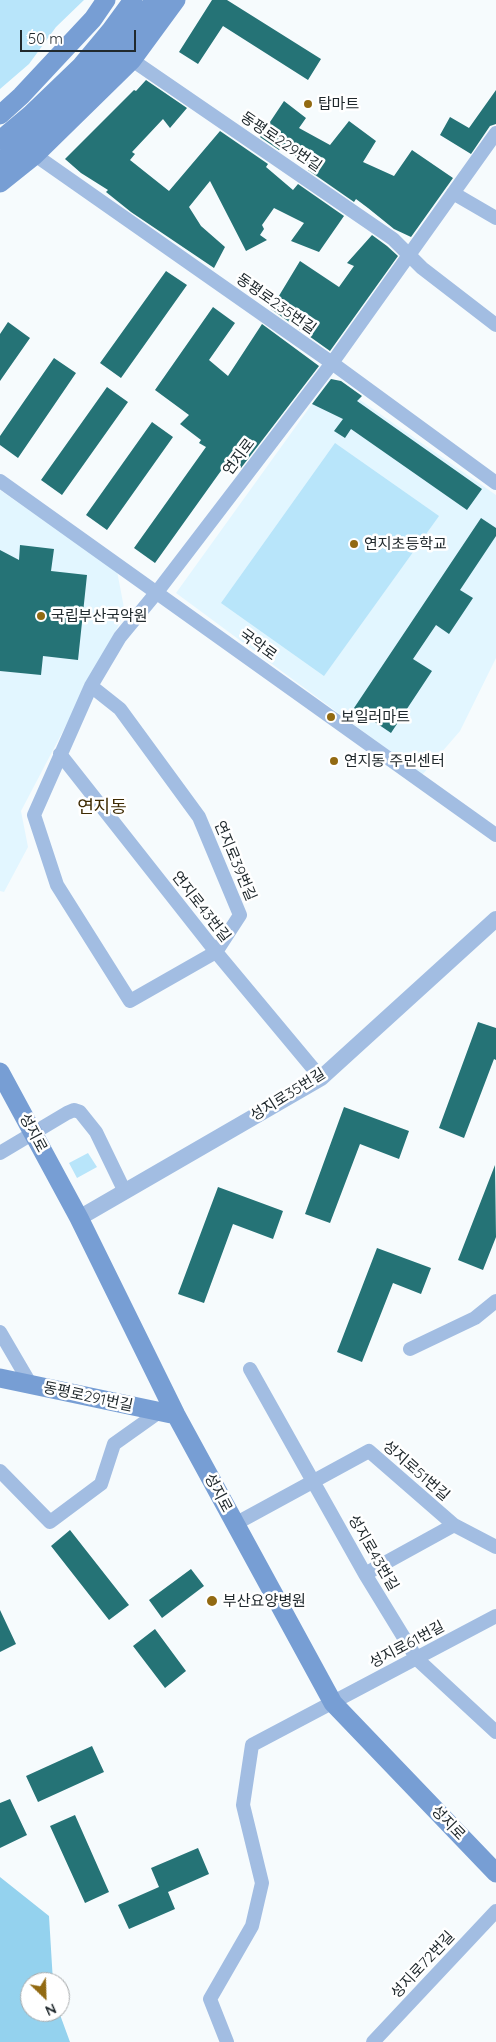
<!DOCTYPE html>
<meta charset="utf-8">
<style>
body{margin:0}
#map{position:relative;width:496px;height:2042px;overflow:hidden;background:#f6fbfd;font-family:Quicksand,sans-serif}
canvas{display:block}
.north{position:absolute;left:20px;top:1972px;width:50px;height:50px;box-sizing:border-box;background:#fff;border:1px solid #a6a9ab;border-radius:50%;rotate:156deg;font-size:14px;font-weight:700;line-height:20px;text-align:center;color:#20292d}
.north::after{content:'';display:block;margin:auto;width:18px;height:22px;background:#926a12;clip-path:polygon(50% 0,100% 100%,50% 72%,0 100%)}
.scale{position:absolute;left:20px;top:30px;width:116px;height:22px;box-sizing:border-box;border:2px solid #20292d;border-top:0;padding-left:6px;font-size:15px;line-height:18px;white-space:nowrap;color:#20292d;-webkit-text-stroke:4px #fff;paint-order:stroke}
</style>
<div id="map">
<canvas width="496" height="2042"></canvas>
<div class="north">N</div>
<div class="scale">50 m</div>
</div>
<script>
const ctx = document.querySelector('canvas').getContext('2d');
ctx.lineJoin = 'round';
function fill(path, color) { ctx.fillStyle = color; ctx.fill(path, 'evenodd'); }
const poly = rows => new Path2D(rows.map(r => 'M' + r).join(''));
function trace(path, color, width, dash) { ctx.strokeStyle = color; ctx.lineWidth = width; ctx.lineCap = dash ? 'butt' : 'round'; ctx.setLineDash(dash || []); ctx.stroke(path); }
function write(font, color, halo, rows, align = 'center') {
  ctx.font = font + ' Quicksand,"Noto Sans KR",sans-serif'; ctx.lineWidth = 5; ctx.setLineDash([]); ctx.textBaseline = 'middle'; ctx.strokeStyle = halo; ctx.fillStyle = color; for (const [text, x, y, turn = 0] of rows) {
    ctx.save(); ctx.translate(x, y); ctx.rotate((+turn || 0) * Math.PI / 180); ctx.textAlign = isNaN(turn) ? turn : align; if (halo) ctx.strokeText(text, 0, 0); ctx.fillText(text, 0, 0); ctx.restore();
  }
}
const built = poly([
 [330,379,496,495,496,658,460,731,422,775,176,593],
 [0,490,117,571,125,613,21,811,28,847,4,892,0,891]
]);
const green = poly([
 [0,0,84,0,56,27,29,64,0,89],
 [335,443,439,516,324,676,221,603],
 [88,1153,97,1167,77,1178,69,1163]
]);
const forest = poly([
 [0,1877,49,1916,53,1982,30,1982,30,2012,59,2012,70,2042,0,2042]
]);
const building = poly([
 [212,0,227,0,321,59,308,80,223,26,198,64,179,52],
 [146,80,187,108,170,128,163,119,132,152,135,154,130,160,169,191,220,131,268,164,266,167,293,190,298,184,344,216,319,252,291,241,304,223,274,208,262,225,264,229,260,235,267,240,246,251,210,181,189,207,201,226,225,247,214,268,131,212,106,192,108,190,81,173,65,159,134,90,136,91],
 [496,90,496,124,490,126,471,154,440,135,450,117,469,128],
 [284,101,306,118,299,128,330,145,349,121,376,141,363,162,394,176,412,150,453,178,411,237,394,229,368,208,356,199,354,202,308,170,310,167,282,146,279,150,260,137],
 [372,235,387,246,398,256,330,351,271,309,300,261,339,287,354,266,347,263],
 [166,271,187,285,121,378,100,363],
 [213,307,235,323,209,360,228,376,262,324,319,366,241,468,228,461,155,563,134,548,206,447,199,443,201,440,180,424,189,415,155,390],
 [8,322,30,338,0,381,0,334],
 [54,358,76,373,18,458,0,445,0,436],
 [331,379,341,381,362,396,357,401,482,489,467,510,351,429,345,438,334,431,343,419,312,404],
 [107,387,128,402,62,495,41,480],
 [152,422,173,437,107,530,86,515],
 [481,518,496,528,496,536,460,590,473,598,449,634,436,625,413,659,432,671,391,733,354,708],
 [20,545,54,549,51,571,87,575,78,660,43,656,41,675,0,671,0,550,19,560],
 [478,1022,496,1028,496,1060,494,1059,464,1138,439,1128],
 [344,1107,409,1131,399,1159,360,1144,330,1223,305,1214],
 [495,1165,496,1237,483,1270,458,1260],
 [218,1187,283,1211,273,1239,233,1224,204,1303,178,1294],
 [377,1248,431,1268,421,1294,393,1283,362,1362,337,1352],
 [70,1530,129,1605,109,1620,51,1546],
 [191,1569,204,1586,162,1618,149,1600],
 [0,1610,16,1644,0,1652],
 [155,1629,186,1671,165,1688,133,1646],
 [92,1746,104,1772,38,1802,26,1776],
 [10,1799,27,1835,0,1848,0,1803],
 [75,1815,109,1892,85,1903,50,1826],
 [198,1848,209,1874,168,1892,175,1909,129,1929,118,1905,159,1887,151,1868]
]);
const minor = poly([
 [132,60,393,239,422,268,496,325],
 [35,155,332,363,496,483],
 [453,193,496,218],
 [0,481,496,835],
 [91,686,120,709,199,817,240,915,216,952,130,1001,57,885,34,815,91,686,120,637,157,592,332,363,496,133],
 [60,754,216,952,321,1078],
 [0,1153,67,1113,74,1110,80,1112,96,1132,125,1192],
 [0,1332,31,1385],
 [410,1349,475,1318,496,1301],
 [250,1369,365,1574,417,1659,496,1732],
 [0,1471,50,1522,101,1484,114,1444,159,1412],
 [235,1524,369,1451,454,1525,496,1547],
 [365,1574,454,1525],
 [227,2042,210,1999,252,1926,262,1883,243,1805,252,1745,496,1616],
 [373,2042,496,1911]
]);
const tertiary = poly([
 [79,1218,321,1078,496,919]
]);
const secondary = poly([
 [0,115,21,96,93,19,106,0],
 [0,140,30,115,81,66,111,30,133,0],
 [0,162,43,127,95,75,128,36,155,0],
 [0,183,35,155,132,60,176,0],
 [0,1072,79,1218,176,1415,333,1703,496,1873],
 [0,1378,176,1415]
]);
const markers = [
 [308,104,5,"#926a12"],
 [354,544,5,"#926a12"],
 [41,616,5,"#926a12"],
 [331,717,5,"#926a12"],
 [334,761,5,"#926a12"],
 [212,1601,6,"#926a12"]
];
const poiNames = [
 ["탑마트",318,104],
 ["연지초등학교",364,544],
 ["국립부산국악원",51,616],
 ["보일러마트",341,717],
 ["연지동 주민센터",344,761],
 ["부산요양병원",223,1601]
];
const streetNames = [
 ["동평로229번길",281,142,34],
 ["동평로235번길",276,304,35],
 ["연지로",239,457,-53],
 ["국악로",258,645,36],
 ["연지로39번길",235,861,67],
 ["연지로43번길",201,907,52],
 ["성지로35번길",288,1095,-32],
 ["성지로",33,1133,62],
 ["동평로291번길",88,1397,12],
 ["성지로51번길",416,1471,41],
 ["성지로",218,1493,62],
 ["성지로43번길",373,1553,60],
 ["성지로61번길",407,1645,-28],
 ["성지로",448,1823,46],
 ["성지로72번길",423,1965,-47]
];
const quarterNames = [
 ["연지동",102,808]
];
fill(built, '#e2f6ff');
fill(green, '#b8e5fa');
fill(forest, '#94d2ee');
fill(building, '#257376');
trace(minor, '#a2bde2', 14);
trace(tertiary, '#a2bde2', 16);
trace(secondary, '#779ed4', 19);
for (const [x, y, r, color] of markers) { const dot = new Path2D(); dot.arc(x, y, r, 0, 2 * Math.PI); ctx.fillStyle = color; ctx.fill(dot); trace(dot, '#fff', 2); }
write('15px', '#20292d', '#fff', poiNames, 'left');
write('15px', '#20292d', '#fff', streetNames);
write('18px', '#3e2b03', '#fff', quarterNames);
</script>
